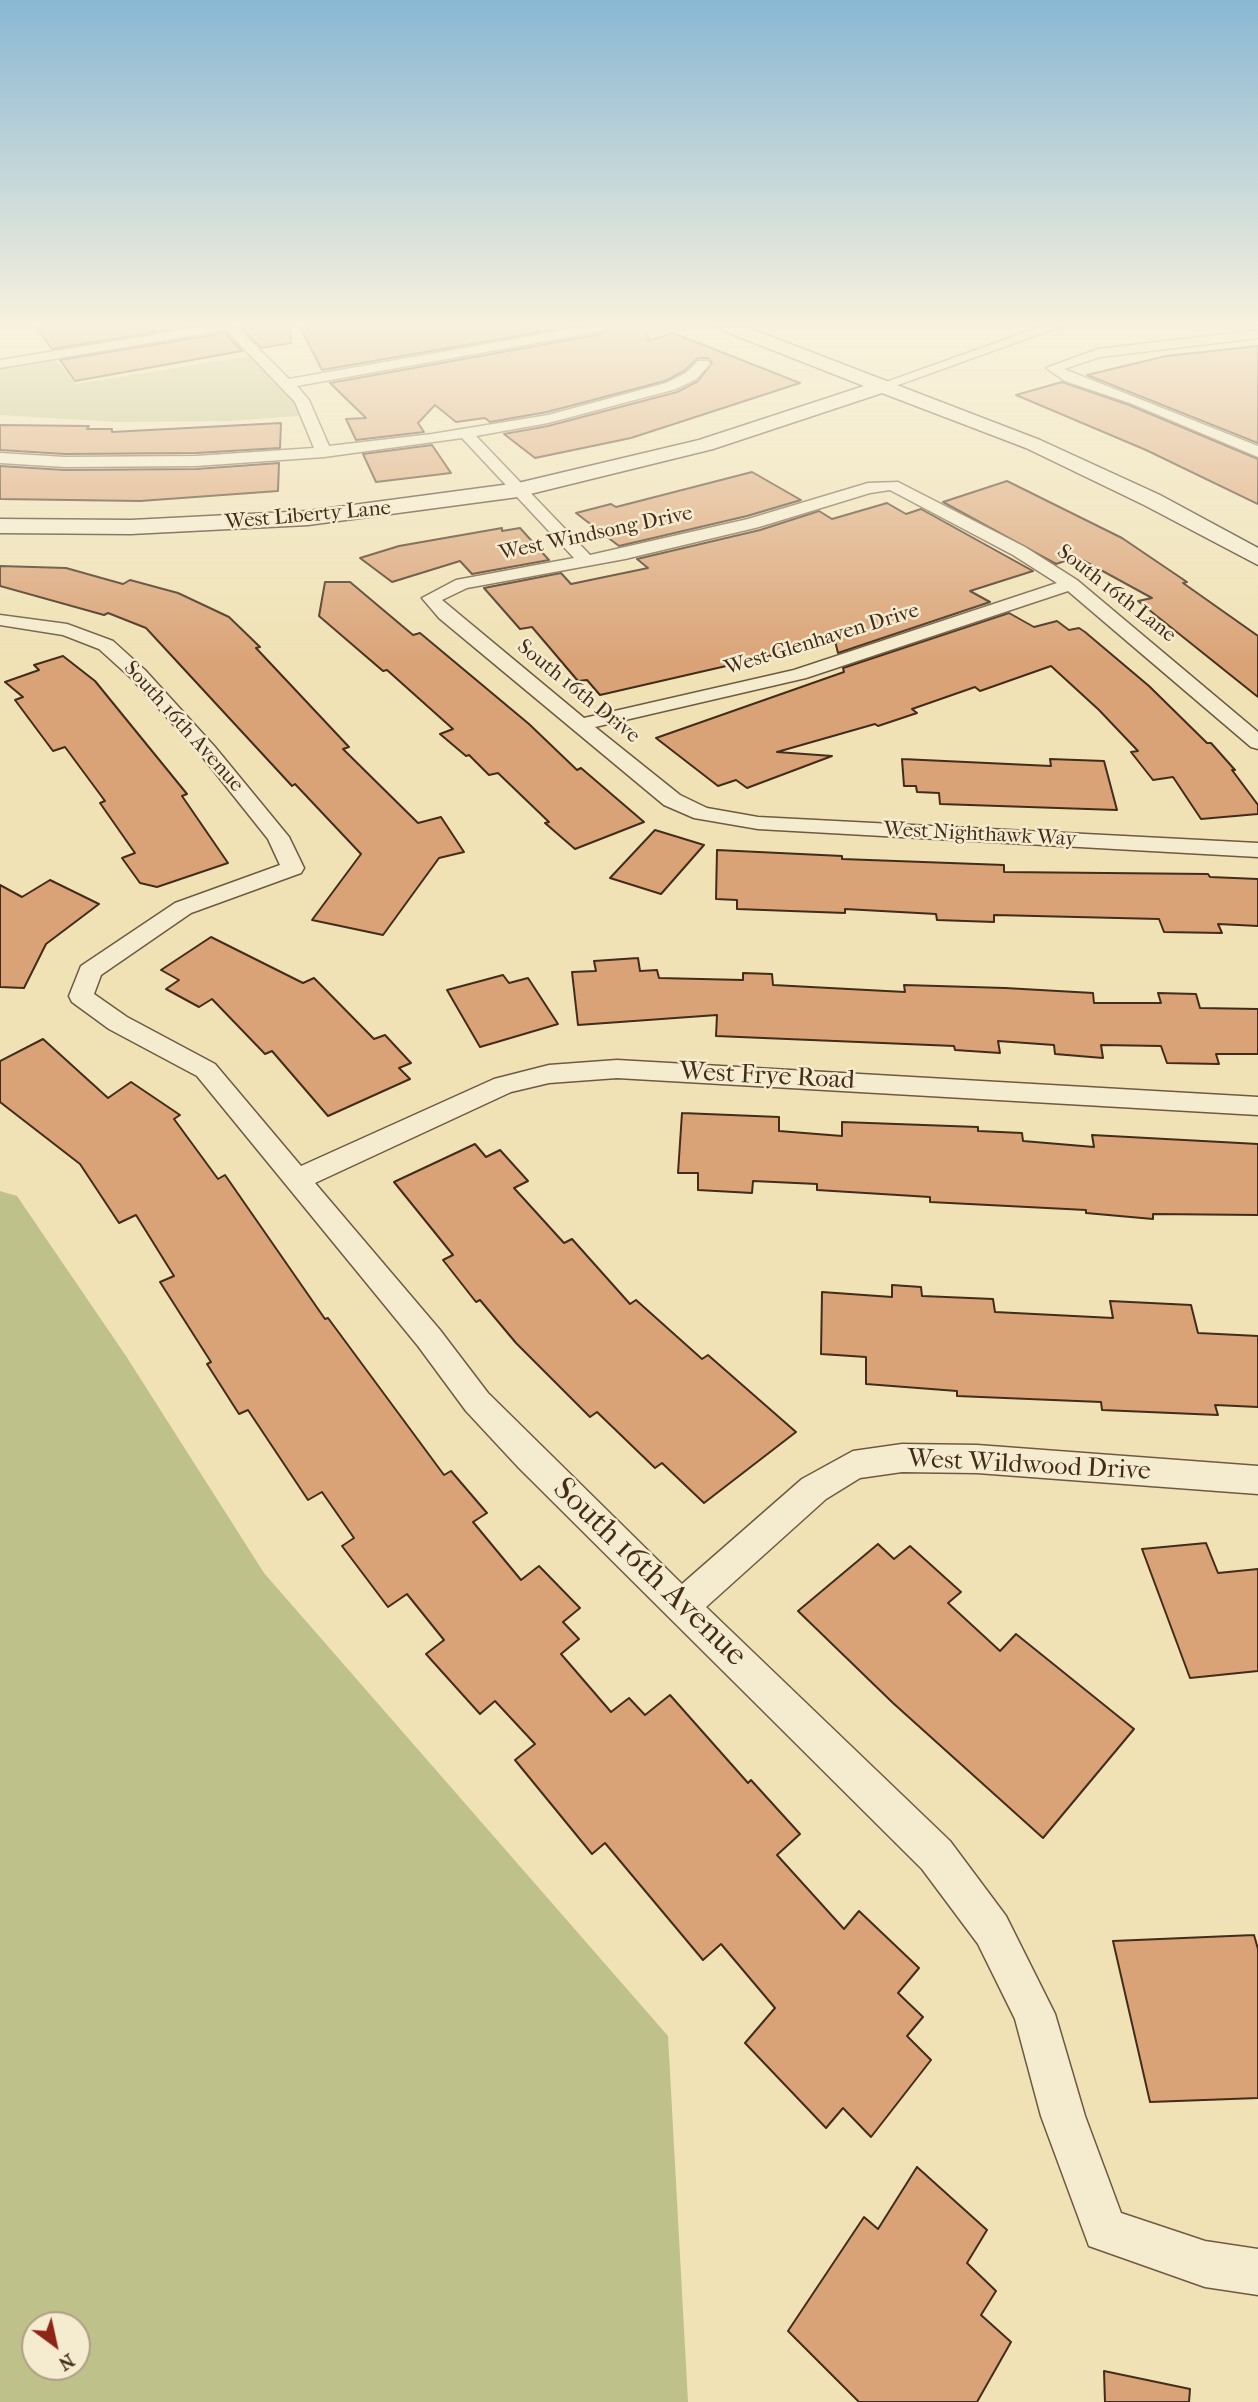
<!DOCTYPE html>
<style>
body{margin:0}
#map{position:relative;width:1258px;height:2402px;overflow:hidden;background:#f0e2b5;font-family:"IM FELL French Canon",serif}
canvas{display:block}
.north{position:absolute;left:21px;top:2311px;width:70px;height:70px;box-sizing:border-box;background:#f5eccf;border:2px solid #ae9f87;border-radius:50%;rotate:147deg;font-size:19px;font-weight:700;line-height:28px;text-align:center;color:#432c1b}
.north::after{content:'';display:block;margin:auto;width:24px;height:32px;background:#8f2418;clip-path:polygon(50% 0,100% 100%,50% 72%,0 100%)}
</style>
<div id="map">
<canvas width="1258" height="2402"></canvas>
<div class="north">N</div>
</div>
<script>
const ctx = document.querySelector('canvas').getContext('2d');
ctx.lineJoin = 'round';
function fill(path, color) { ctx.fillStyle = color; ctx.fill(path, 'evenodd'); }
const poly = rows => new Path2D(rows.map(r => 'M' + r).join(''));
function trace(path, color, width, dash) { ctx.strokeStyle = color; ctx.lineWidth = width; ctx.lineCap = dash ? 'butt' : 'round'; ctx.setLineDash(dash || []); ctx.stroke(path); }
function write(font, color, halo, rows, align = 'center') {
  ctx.font = font + ' "IM FELL French Canon",serif'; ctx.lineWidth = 5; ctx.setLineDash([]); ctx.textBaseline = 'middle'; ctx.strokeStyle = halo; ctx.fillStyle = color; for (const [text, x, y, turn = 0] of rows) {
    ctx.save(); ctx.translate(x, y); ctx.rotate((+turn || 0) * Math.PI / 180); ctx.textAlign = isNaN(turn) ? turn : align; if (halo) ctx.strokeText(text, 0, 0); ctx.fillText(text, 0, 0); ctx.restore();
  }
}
const green = poly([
 [51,355,76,384,257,355,311,415,231,421,118,422,0,415,0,364],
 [0,1191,17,1196,126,1356,264,1573,668,2036,688,2402,0,2402],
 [35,2325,77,2325,77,2367,35,2367]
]);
const building = poly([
 [36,327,187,327,52,349,36,327],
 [240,327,290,327,291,343,261,348,240,327],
 [300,327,569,327,322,370,300,327],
 [611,327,646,327,648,341,673,333,800,383,631,438,535,458,504,434,548,426,677,392,698,381,712,363,708,358,698,358,684,371,665,381,547,412,490,422,485,418,456,422,435,405,418,423,424,432,356,440,346,419,366,418,330,383,602,334,611,327],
 [225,333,242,351,75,381,60,360,225,333],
 [1258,346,1258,443,1087,375,1166,356,1258,346],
 [1062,382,1129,405,1258,459,1258,504,1146,450,1016,395,1062,382],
 [281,423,280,448,196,453,65,454,0,450,0,425,89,426,87,429,112,429,112,432,281,423],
 [432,445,451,473,376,482,363,454,432,445],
 [279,463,278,491,140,501,0,499,0,466,65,470,196,469,279,463],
 [752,472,801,500,747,516,619,546,576,513,611,504,616,507,752,472],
 [1007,481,1122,538,1187,582,1183,583,1258,636,1258,697,1138,601,1152,598,1077,557,1056,564,943,502,1007,481],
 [887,503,906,514,921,509,1033,571,970,591,990,602,838,653,835,641,600,695,587,680,578,681,532,627,520,629,484,588,561,573,571,584,648,568,637,559,760,530,819,511,832,519,887,503],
 [502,528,502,531,520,528,549,560,472,574,460,561,392,582,360,558,399,546,502,528],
 [0,566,66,568,123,584,130,580,178,593,229,617,260,647,256,648,349,747,343,749,418,823,441,817,464,852,439,858,383,935,312,920,361,854,295,784,292,786,146,628,108,613,104,615,0,586,0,566],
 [325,582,350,582,413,635,420,633,529,724,577,770,581,768,644,822,575,849,545,823,549,822,498,773,489,775,469,755,466,756,440,734,453,729,387,670,383,671,319,616,325,582],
 [1009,613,1034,627,1057,621,1069,630,1079,628,1085,632,1149,686,1207,743,1211,743,1235,770,1232,770,1258,805,1258,814,1201,819,1173,777,1153,780,1131,752,1138,751,1099,710,1051,666,980,691,975,687,912,709,917,713,878,726,875,724,777,752,832,756,747,788,736,780,718,786,656,738,844,672,843,668,1009,613],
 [63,656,95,681,187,794,182,796,228,863,157,887,140,883,122,858,135,853,100,803,105,801,65,747,53,751,15,700,23,697,5,682,39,670,34,665,63,656],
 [902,759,1051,766,1050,759,1104,761,1117,810,940,804,939,793,917,792,916,786,904,786,902,759],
 [655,830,704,845,661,894,610,878,655,830],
 [717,850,842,856,842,859,1004,865,1004,872,1208,874,1210,877,1258,879,1258,926,1218,924,1222,933,1164,932,1159,919,994,915,994,922,937,920,936,914,845,909,845,913,737,909,737,900,716,899,717,850],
 [50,880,99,904,46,944,24,988,0,987,0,885,22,897,50,880],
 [211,937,303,983,314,978,374,1039,385,1035,411,1063,399,1068,410,1079,328,1116,272,1051,265,1054,212,999,199,1007,166,989,179,980,161,970,211,937],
 [638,958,640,971,657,970,659,978,743,980,743,973,772,974,773,985,905,992,904,985,1005,988,1093,993,1094,1003,1161,1003,1158,993,1196,994,1200,1008,1258,1009,1258,1054,1216,1054,1219,1064,1167,1063,1161,1046,1101,1045,1103,1058,1055,1054,1054,1045,998,1041,1000,1053,955,1050,954,1046,716,1036,717,1015,578,1025,572,972,596,971,594,961,638,958],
 [503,975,509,983,528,978,558,1024,480,1047,447,990,503,975],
 [43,1039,108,1098,131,1082,180,1115,174,1119,218,1179,225,1175,325,1319,328,1318,444,1475,451,1471,487,1513,473,1522,521,1580,539,1566,580,1608,563,1622,579,1639,561,1654,611,1712,629,1698,645,1715,670,1695,748,1783,751,1780,800,1834,777,1855,844,1929,859,1911,919,1968,898,1993,923,2017,907,2036,931,2060,871,2137,843,2108,826,2128,745,2043,775,2008,721,1944,703,1960,605,1843,592,1854,515,1760,535,1744,495,1701,480,1714,426,1654,444,1640,407,1594,388,1607,342,1546,354,1538,322,1492,308,1500,248,1410,239,1414,207,1364,211,1362,160,1282,174,1276,136,1215,119,1223,80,1164,0,1102,0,1061,43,1039],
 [682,1113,779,1117,779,1131,842,1136,842,1122,978,1127,978,1131,1022,1133,1023,1141,1094,1147,1092,1135,1258,1144,1258,1215,1153,1214,1153,1219,1086,1213,1086,1210,930,1202,930,1197,817,1190,817,1184,753,1181,752,1193,698,1190,698,1173,678,1173,682,1113],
 [475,1144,486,1157,500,1150,528,1181,514,1188,564,1243,572,1239,630,1304,636,1300,702,1359,708,1355,796,1432,704,1503,662,1463,655,1468,597,1412,590,1417,516,1343,480,1300,476,1302,443,1260,453,1255,394,1182,475,1144],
 [892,1285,921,1287,922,1296,993,1299,995,1312,1113,1318,1110,1301,1191,1305,1198,1333,1258,1336,1258,1407,1215,1405,1218,1415,1102,1410,1101,1402,957,1396,957,1391,866,1384,866,1357,821,1354,822,1292,892,1297,892,1285],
 [1206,1543,1218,1573,1258,1569,1258,1671,1190,1678,1142,1549,1206,1543],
 [878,1544,894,1559,910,1546,961,1592,948,1603,1000,1651,1016,1634,1134,1729,1043,1838,893,1703,798,1611,878,1544],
 [1254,1935,1258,1949,1258,2098,1150,2102,1113,1941,1254,1935],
 [917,2167,987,2230,967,2263,996,2291,981,2315,1011,2342,977,2402,859,2402,788,2331,864,2217,878,2229,917,2167],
 [1104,2371,1190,2389,1189,2402,1105,2402,1104,2371]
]);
const street = poly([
 [201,327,237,327,289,379,582,327,609,327,602,331,297,386,309,400,329,446,432,434,548,415,666,383,686,373,698,361,708,361,710,364,696,379,676,389,548,423,476,436,590,555,748,519,868,483,898,482,1025,547,1077,580,1258,732,1258,749,1251,747,1068,591,806,678,595,727,680,795,707,808,758,817,1258,843,1258,857,758,829,694,818,664,805,439,618,422,598,456,580,574,558,462,438,324,457,196,466,65,467,0,463,0,453,65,457,196,456,314,448,295,402,226,330,0,368,0,360,201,327],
 [890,490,1013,555,1057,583,794,670,584,718,442,600,467,588,625,559,759,527,870,493,890,490],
 [1040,327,1059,327,887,389,875,386,1040,327],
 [1258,330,1258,338,1100,357,1064,369,1258,446,1258,457,1130,403,1065,381,1046,368,1098,349,1258,330],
 [0,615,67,624,113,641,145,670,215,747,289,837,304,868,301,873,191,913,101,975,94,994,127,1017,215,1064,301,1166,494,1079,549,1065,617,1060,1258,1097,1258,1115,617,1078,549,1083,511,1092,315,1183,440,1330,488,1393,682,1584,802,1479,853,1451,902,1444,977,1445,1258,1466,1258,1494,977,1473,902,1472,860,1478,826,1499,706,1607,950,1841,1006,1916,1055,2014,1085,2116,1121,2213,1205,2241,1258,2249,1258,2295,1205,2287,1089,2246,1041,2116,1015,2019,978,1944,922,1869,519,1468,466,1411,418,1346,197,1076,109,1029,72,1002,69,996,81,966,175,903,280,865,268,839,201,755,131,678,99,649,63,635,0,625,0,615]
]);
const secondary = poly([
 [721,327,746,327,1040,440,1160,495,1258,548,1258,565,1144,505,1026,448,882,393,713,449,518,497,308,525,131,534,0,533,0,519,131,520,308,511,518,483,699,440,864,386,724,331,721,327]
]);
const farStreetnames = [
 ["West Liberty Lane",308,516,-5],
 ["West Windsong Drive",596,534,-12],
 ["South 16th Lane",1116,594,38],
 ["West Glenhaven Drive",822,640,-17],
 ["South 16th Drive",578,692,39],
 ["South 16th Avenue",183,727,48],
 ["West Nighthawk Way",980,835,3]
];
const streetNames = [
 ["West Frye Road",767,1077,3],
 ["West Wildwood Drive",1029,1466,3]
];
const nearStreetnames = [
 ["South 16th Avenue",649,1573,44]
];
fill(green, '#bec28a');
fill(building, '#daa377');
trace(building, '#432c1b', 2);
trace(street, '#6e5a42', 3);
trace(secondary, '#432c1b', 3);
fill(street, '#f5eccf');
fill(secondary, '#f5eccf');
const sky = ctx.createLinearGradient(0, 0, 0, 663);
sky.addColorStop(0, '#89b7d3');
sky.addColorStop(0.49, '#f8f2de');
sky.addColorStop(1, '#f8f2de00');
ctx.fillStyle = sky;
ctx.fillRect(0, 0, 1258, 663);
write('21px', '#432c1b', '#f5eccf', farStreetnames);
write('26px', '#432c1b', '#f5eccf', streetNames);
write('32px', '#432c1b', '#f5eccf', nearStreetnames);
</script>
